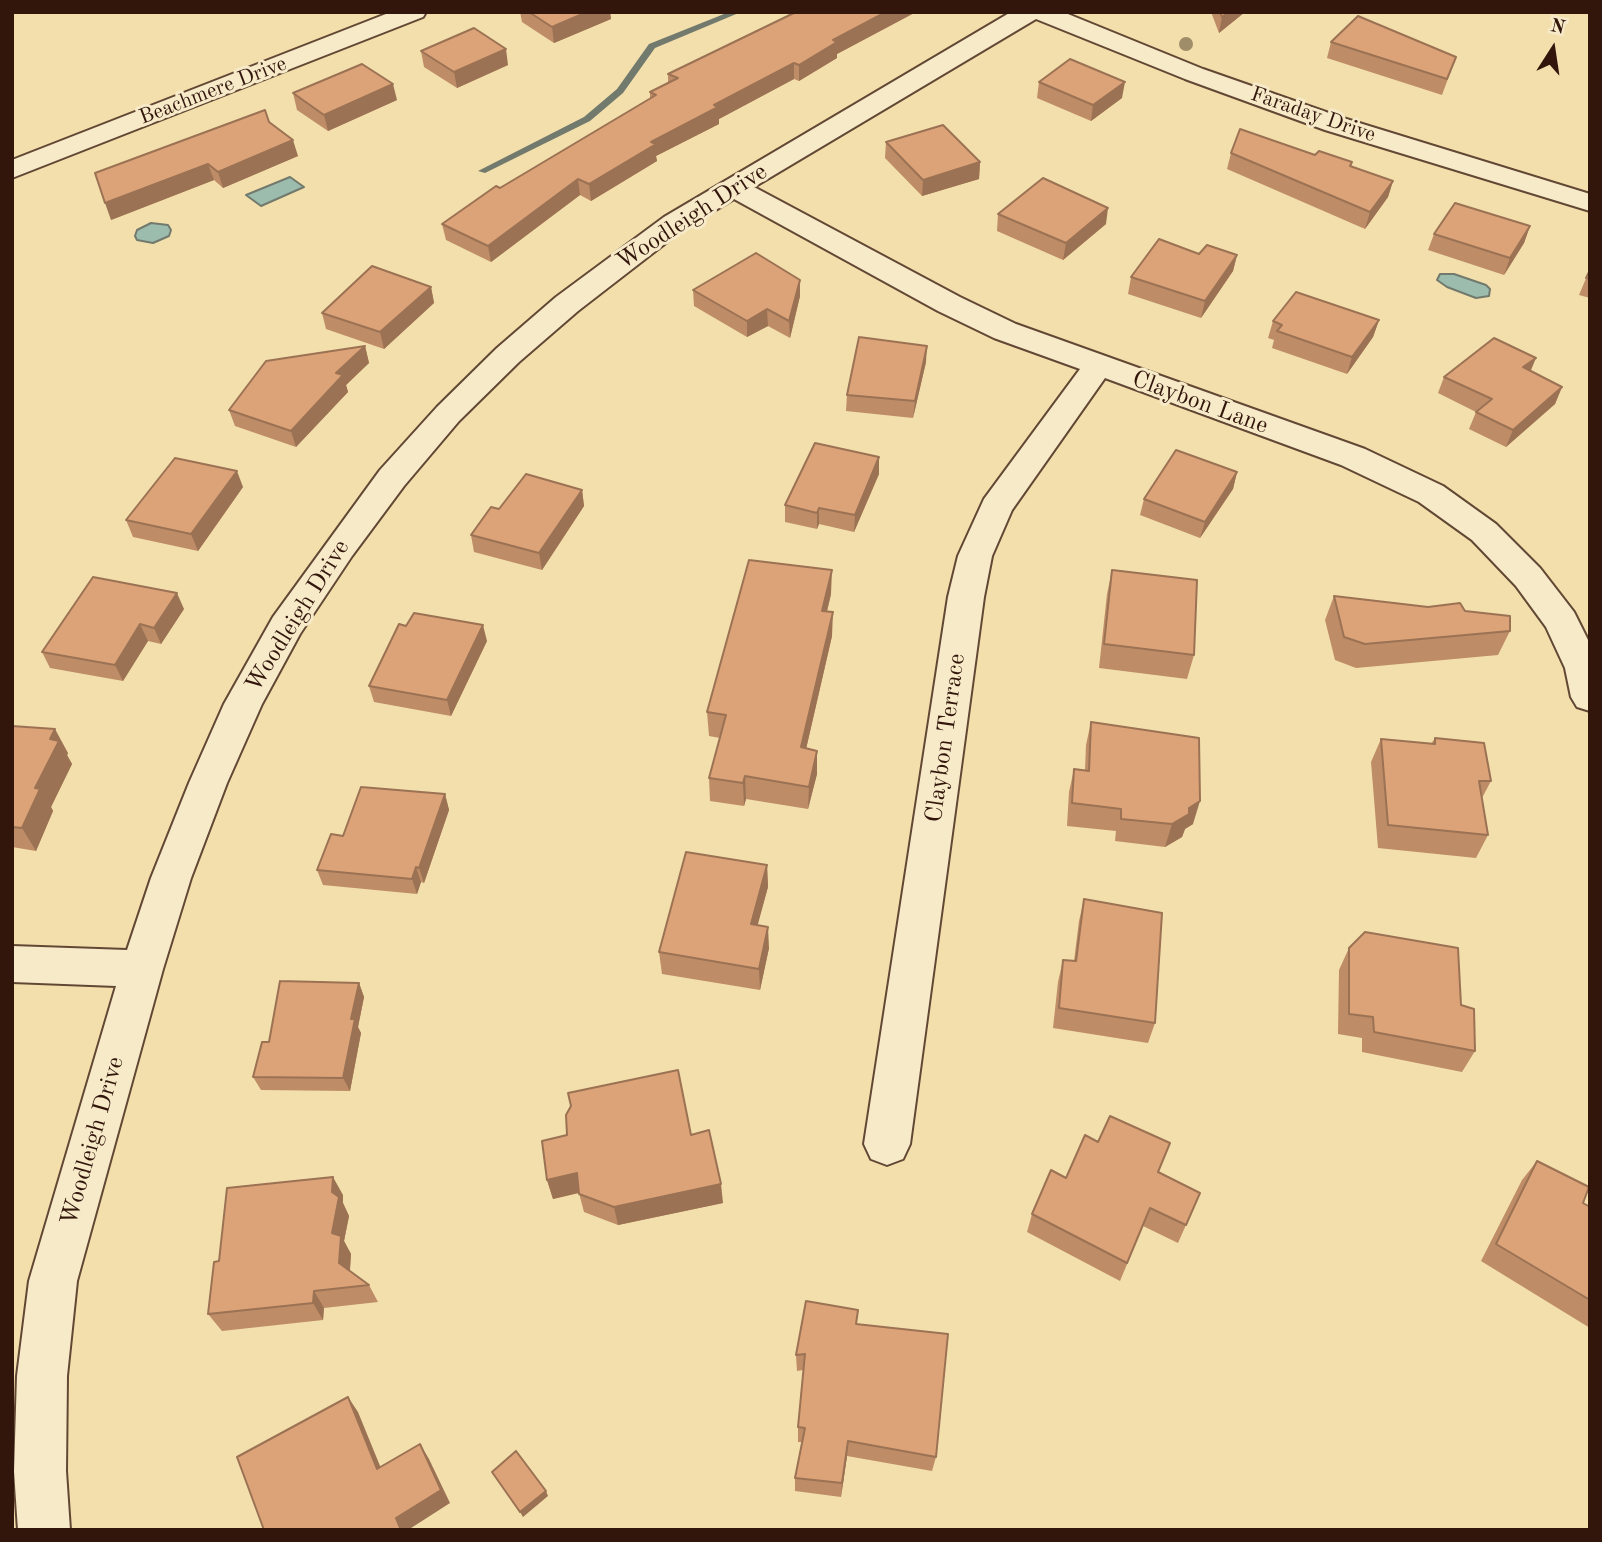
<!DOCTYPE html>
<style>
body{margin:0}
#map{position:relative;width:1602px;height:1542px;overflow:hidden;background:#f3dfac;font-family:"Old Standard TT",serif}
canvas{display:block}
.frame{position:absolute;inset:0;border:14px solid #32160c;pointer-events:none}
.north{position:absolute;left:1518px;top:14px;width:70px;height:70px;-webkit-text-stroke:5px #f7eac9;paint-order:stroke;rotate:12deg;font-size:19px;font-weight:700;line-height:28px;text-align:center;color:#32160c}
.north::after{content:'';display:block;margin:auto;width:24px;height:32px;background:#32160c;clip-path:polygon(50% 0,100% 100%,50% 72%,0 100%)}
</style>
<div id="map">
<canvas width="1602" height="1542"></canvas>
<div class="frame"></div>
<div class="north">N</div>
</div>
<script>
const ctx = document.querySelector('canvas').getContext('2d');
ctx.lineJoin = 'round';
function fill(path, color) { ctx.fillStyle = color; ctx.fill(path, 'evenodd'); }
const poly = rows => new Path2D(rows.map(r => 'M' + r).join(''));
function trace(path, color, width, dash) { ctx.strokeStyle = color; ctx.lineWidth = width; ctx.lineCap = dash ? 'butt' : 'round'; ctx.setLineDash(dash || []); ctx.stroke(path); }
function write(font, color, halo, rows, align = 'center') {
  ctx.font = font + ' "Old Standard TT",serif'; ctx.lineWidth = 6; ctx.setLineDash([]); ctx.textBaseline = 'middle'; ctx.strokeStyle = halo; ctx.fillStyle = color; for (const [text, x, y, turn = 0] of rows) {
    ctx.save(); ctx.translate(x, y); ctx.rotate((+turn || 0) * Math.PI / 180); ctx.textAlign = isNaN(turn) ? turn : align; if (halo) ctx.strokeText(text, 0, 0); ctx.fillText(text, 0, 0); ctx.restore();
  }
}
const water = poly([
 [290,177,304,187,261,206,246,195,290,177],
 [151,223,168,225,171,230,169,236,153,243,137,240,135,236,137,230,151,223],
 [1440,274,1454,274,1486,285,1490,289,1489,296,1476,298,1447,287,1437,280,1440,274]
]);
const stream = poly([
 [729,12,741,12,655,48,623,93,590,121,485,173,478,171,584,117,617,89,649,44,729,12]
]);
const street = poly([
 [391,12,426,12,423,17,12,178,12,160,391,12],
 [1011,12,1063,12,1203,69,1343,118,1590,194,1590,211,1325,130,1185,79,1036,19,754,187,960,297,1016,324,1365,449,1443,486,1496,524,1540,568,1574,612,1590,644,1590,711,1577,707,1571,697,1565,668,1546,627,1516,586,1472,540,1419,502,1341,465,1105,378,1012,510,992,556,984,597,910,1144,903,1159,887,1165,871,1159,864,1144,948,597,958,556,984,499,1080,369,994,338,938,311,734,199,684,229,578,311,519,362,459,421,404,486,352,556,300,634,262,704,227,783,191,878,163,969,77,1281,67,1376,66,1471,70,1530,18,1530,14,1471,17,1376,29,1281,116,986,12,982,12,946,127,950,151,878,189,783,224,704,273,617,380,470,437,407,497,348,556,297,664,217,1011,12]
]);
const trees = [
 [1186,44]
];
const wall = poly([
 [520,12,610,12,611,19,554,43,522,22],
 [796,12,916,12,837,54,837,58,799,81,794,79,719,119,719,124,656,156,657,161,591,201,580,195,491,262,446,240,442,224,500,188,650,99,650,92,668,83,668,74],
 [1211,12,1245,12,1219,33],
 [1331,42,1456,57,1442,95,1327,58],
 [421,51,508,65,457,88,424,67],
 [1039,82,1122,98,1091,121,1037,98],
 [293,93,397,100,328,131,297,110],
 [269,122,298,156,223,188,214,180,111,220],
 [886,142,980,162,979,179,922,196,885,158],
 [1231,153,1315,155,1352,162,1351,166,1393,181,1388,197,1365,229,1227,169],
 [998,214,1106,224,1063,260,997,231],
 [1530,226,1524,243,1504,275,1428,250,1434,234],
 [1199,254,1237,255,1233,271,1201,318,1128,294,1131,277],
 [1590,269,1590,298,1579,295],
 [431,287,434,303,384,349,326,329,322,313],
 [693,290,800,296,790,338,768,326,747,337,694,306],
 [1379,320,1373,337,1347,374,1272,348,1274,340,1268,338,1273,321],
 [365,346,369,363,346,385,348,392,296,447,235,426,229,410],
 [926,362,913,418,846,411,847,395],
 [1530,371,1562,387,1555,404,1506,447,1469,429,1476,412,1438,393,1444,377],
 [1237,472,1233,489,1200,538,1140,515,1144,499],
 [879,474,854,532,819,524,817,529,785,522,785,505],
 [243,487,198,551,133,537,126,520],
 [582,490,584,506,542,570,474,552,471,535,499,509],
 [1112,570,1194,655,1187,679,1099,668,1107,594],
 [831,594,827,612,832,636,806,749,817,751,817,774,808,809,746,799,744,806,710,801,709,778,720,738,709,736,707,712],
 [1334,596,1465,611,1510,631,1498,655,1356,668,1335,660,1325,620],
 [184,609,161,644,148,641,123,681,50,668,42,652],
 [487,641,451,716,374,702,369,686],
 [1091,722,1193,824,1185,829,1182,837,1165,847,1115,841,1116,831,1067,826,1069,792,1074,769,1085,770,1086,745],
 [12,726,68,753,67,755,72,764,51,807,53,811,36,851,12,847],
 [1435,738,1491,781,1482,798,1488,835,1476,858,1378,848,1371,762,1381,739,1431,744],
 [445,794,449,810,424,883,421,882,417,894,323,885,317,870,343,836],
 [767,865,768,887,757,925,769,948,760,990,662,974,659,952],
 [1084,899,1155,1023,1148,1043,1053,1028,1058,982,1063,960,1074,961,1079,921],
 [1349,948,1461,1005,1475,1051,1462,1072,1362,1052,1362,1038,1338,1034,1339,970],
 [359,983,364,997,358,1027,361,1033,350,1091,261,1090,253,1077,269,1042],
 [691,1135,723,1203,618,1225,584,1212,579,1193,553,1199,547,1180],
 [1537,1161,1583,1203,1590,1207,1590,1328,1481,1261,1522,1180],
 [1158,1173,1200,1193,1178,1243,1143,1226,1120,1281,1027,1232,1032,1214,1066,1178],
 [343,1195,343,1203,349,1216,344,1241,351,1254,350,1271,369,1285,378,1302,324,1308,323,1320,222,1331,208,1314,219,1261],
 [857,1324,936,1457,932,1471,847,1456,841,1497,795,1491,795,1478,802,1442,798,1442,798,1427,803,1370,797,1371,796,1355]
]);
const shadedWall = poly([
 [587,12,610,12,611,19,554,43,552,27],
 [886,12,916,12,837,54,837,58,799,81,799,65,833,40],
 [1228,12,1245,12,1219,33,1222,17],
 [506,49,508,65,457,88,454,72],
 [794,63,794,79,719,119,719,124,656,156,657,161,591,201,589,184,651,142,714,105],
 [1125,82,1122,98,1091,121,1093,105],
 [393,84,397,100,328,131,324,115],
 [293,140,298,156,223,188,218,172],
 [980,162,979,179,922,196,923,180],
 [208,164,214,180,111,220,105,203],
 [578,179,580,195,491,262,488,246],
 [1393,181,1388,197,1365,229,1370,212],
 [1108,208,1106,224,1063,260,1066,243],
 [1530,226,1524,243,1504,275,1510,258],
 [1237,255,1233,271,1201,318,1205,301],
 [800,280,800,296,790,338,789,321],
 [431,287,434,303,384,349,380,332],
 [767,309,768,326,747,337,747,321],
 [1379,320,1373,337,1347,374,1352,357],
 [365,346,369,363,346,385,348,392,296,447,291,431,336,373],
 [927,346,926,362,913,418,915,401],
 [1536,358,1529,375,1523,367],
 [1562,387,1555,404,1506,447,1513,430],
 [879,457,879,474,854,532,855,515],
 [237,471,243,487,198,551,191,534],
 [1237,472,1233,489,1200,538,1205,522],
 [582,490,584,506,542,570,539,553],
 [819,508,819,524,817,529,817,513],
 [832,570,831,594,821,635,822,611],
 [177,593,184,609,161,644,154,628],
 [833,612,832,636,801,771,801,747],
 [140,624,148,641,123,681,115,665],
 [483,625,487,641,451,716,447,700],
 [55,729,68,753,67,755,72,764,51,807,53,811,36,851,22,828,50,739],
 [817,751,817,774,808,809,809,787],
 [745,776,746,799,744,806,743,783],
 [445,794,449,810,424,883,419,868],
 [1200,801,1193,824,1185,829,1182,837,1165,847,1172,824,1189,808],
 [767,865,768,887,752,946,751,924],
 [416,867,421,882,417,894,412,879],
 [768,927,769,948,760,990,759,969],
 [359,983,364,997,358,1027,361,1033,350,1091,343,1078,351,1019],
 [577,1173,582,1192,553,1199,547,1180],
 [333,1177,343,1195,343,1203,349,1216,344,1241,351,1254,349,1281,339,1263,332,1233],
 [721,1184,723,1203,618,1225,614,1207],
 [314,1291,324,1308,323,1320,313,1303],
 [348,1397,358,1412,387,1483,377,1469],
 [848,1441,847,1456,841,1497,842,1483],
 [420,1444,429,1459,450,1503,408,1530,401,1530,396,1518],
 [546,1491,548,1496,523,1517,520,1512]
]);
const building = poly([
 [529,12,587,12,552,27,529,12],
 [796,12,886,12,833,40,837,42,799,65,794,63,714,105,718,107,651,142,656,144,589,184,578,179,488,246,442,224,496,186,500,188,656,95,650,92,678,78,668,74,796,12],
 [1220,12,1228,12,1222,17,1220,12],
 [1358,16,1456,57,1447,79,1331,42,1358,16],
 [474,28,506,49,454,72,421,51,474,28],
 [1070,59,1125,82,1093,105,1039,82,1070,59],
 [362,64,393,84,324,115,293,93,362,64],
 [265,110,269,122,293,140,218,172,208,164,105,203,95,173,265,110],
 [943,125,980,162,923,180,886,142,943,125],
 [1240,129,1315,155,1319,151,1352,162,1350,166,1393,181,1370,212,1231,153,1240,129],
 [1043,178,1108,208,1066,243,998,214,1043,178],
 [1455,203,1530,226,1510,258,1434,234,1455,203],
 [1159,239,1199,254,1207,245,1237,255,1205,301,1131,277,1159,239],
 [756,253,800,280,789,321,767,309,747,321,693,290,756,253],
 [372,266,431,287,380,332,322,313,372,266],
 [1590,270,1590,279,1586,278,1590,270],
 [1296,292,1379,320,1352,357,1277,331,1282,325,1273,321,1296,292],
 [859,337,927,346,915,401,847,395,859,337],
 [1494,338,1536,358,1523,367,1562,387,1513,430,1476,412,1492,399,1444,377,1494,338],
 [365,346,336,373,343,375,291,431,229,410,266,361,365,346],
 [815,443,879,457,855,515,819,508,817,513,785,505,815,443],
 [1176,450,1237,472,1205,522,1144,499,1176,450],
 [175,458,237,471,191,534,126,520,175,458],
 [526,474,582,490,539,553,471,535,491,507,499,509,526,474],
 [749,560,832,570,822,611,833,612,801,747,817,751,809,787,745,776,743,783,709,778,726,715,707,712,749,560],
 [1112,570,1197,580,1194,655,1104,644,1112,570],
 [93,577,177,593,154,628,140,624,115,665,42,652,93,577],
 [1334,596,1428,607,1460,603,1465,611,1510,616,1510,631,1365,644,1344,637,1334,596],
 [414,613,483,625,447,700,369,686,399,624,406,626,414,613],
 [1091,722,1199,738,1200,801,1189,808,1189,814,1172,824,1121,819,1121,809,1072,803,1074,769,1089,771,1091,722],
 [12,726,55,729,50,739,59,741,35,788,40,789,22,828,12,827,12,726],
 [1435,738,1484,743,1491,781,1479,781,1488,835,1388,825,1381,739,1435,744,1435,738],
 [361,787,445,794,419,868,416,867,412,879,317,870,331,834,343,836,361,787],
 [686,852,767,865,751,924,768,927,759,969,659,952,686,852],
 [1084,899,1162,913,1155,1023,1059,1008,1063,960,1076,961,1084,899],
 [1365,932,1458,948,1461,1005,1474,1009,1475,1051,1374,1032,1373,1017,1349,1014,1349,948,1365,932],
 [280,981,359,983,351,1019,355,1019,343,1078,253,1077,262,1042,269,1042,280,981],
 [678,1070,691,1135,709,1130,721,1184,614,1207,579,1194,577,1173,547,1180,542,1141,567,1135,566,1115,571,1106,568,1093,678,1070],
 [1110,1116,1170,1143,1158,1172,1200,1193,1186,1225,1150,1208,1127,1263,1032,1214,1051,1170,1066,1178,1085,1135,1098,1142,1110,1116],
 [1537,1161,1589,1187,1583,1203,1590,1207,1590,1300,1496,1244,1537,1161],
 [333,1177,332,1192,339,1197,332,1233,341,1236,339,1263,369,1285,314,1291,313,1303,208,1314,214,1262,219,1261,227,1188,333,1177],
 [806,1301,858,1310,856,1324,948,1334,936,1457,848,1441,842,1483,795,1478,805,1428,798,1427,805,1354,796,1355,806,1301],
 [348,1397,377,1469,420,1444,441,1490,396,1518,401,1530,264,1530,237,1457,348,1397],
 [516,1451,546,1491,520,1512,492,1472,516,1451]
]);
const farStreetnames = [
 ["Beachmere Drive",213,91,-21],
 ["Faraday Drive",1313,115,19]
];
const streetNames = [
 ["Woodleigh Drive",692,217,-33],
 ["Claybon Lane",1200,403,20],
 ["Woodleigh Drive",298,616,-58],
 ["Claybon Terrace",946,738,-82],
 ["Woodleigh Drive",93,1141,-74]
];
fill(water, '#9cbcae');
trace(water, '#727a6d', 2);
fill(stream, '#727a6d');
trace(street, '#624834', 4);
fill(street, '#f7eac9');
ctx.fillStyle = '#9f8d69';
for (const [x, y] of trees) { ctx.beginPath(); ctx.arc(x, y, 7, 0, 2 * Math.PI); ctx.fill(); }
fill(wall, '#be8c67');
fill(shadedWall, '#9b7254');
fill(building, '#dda378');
trace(building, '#9b7254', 2);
write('21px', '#32160c', '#f7eac9', farStreetnames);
write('24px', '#32160c', '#f7eac9', streetNames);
</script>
